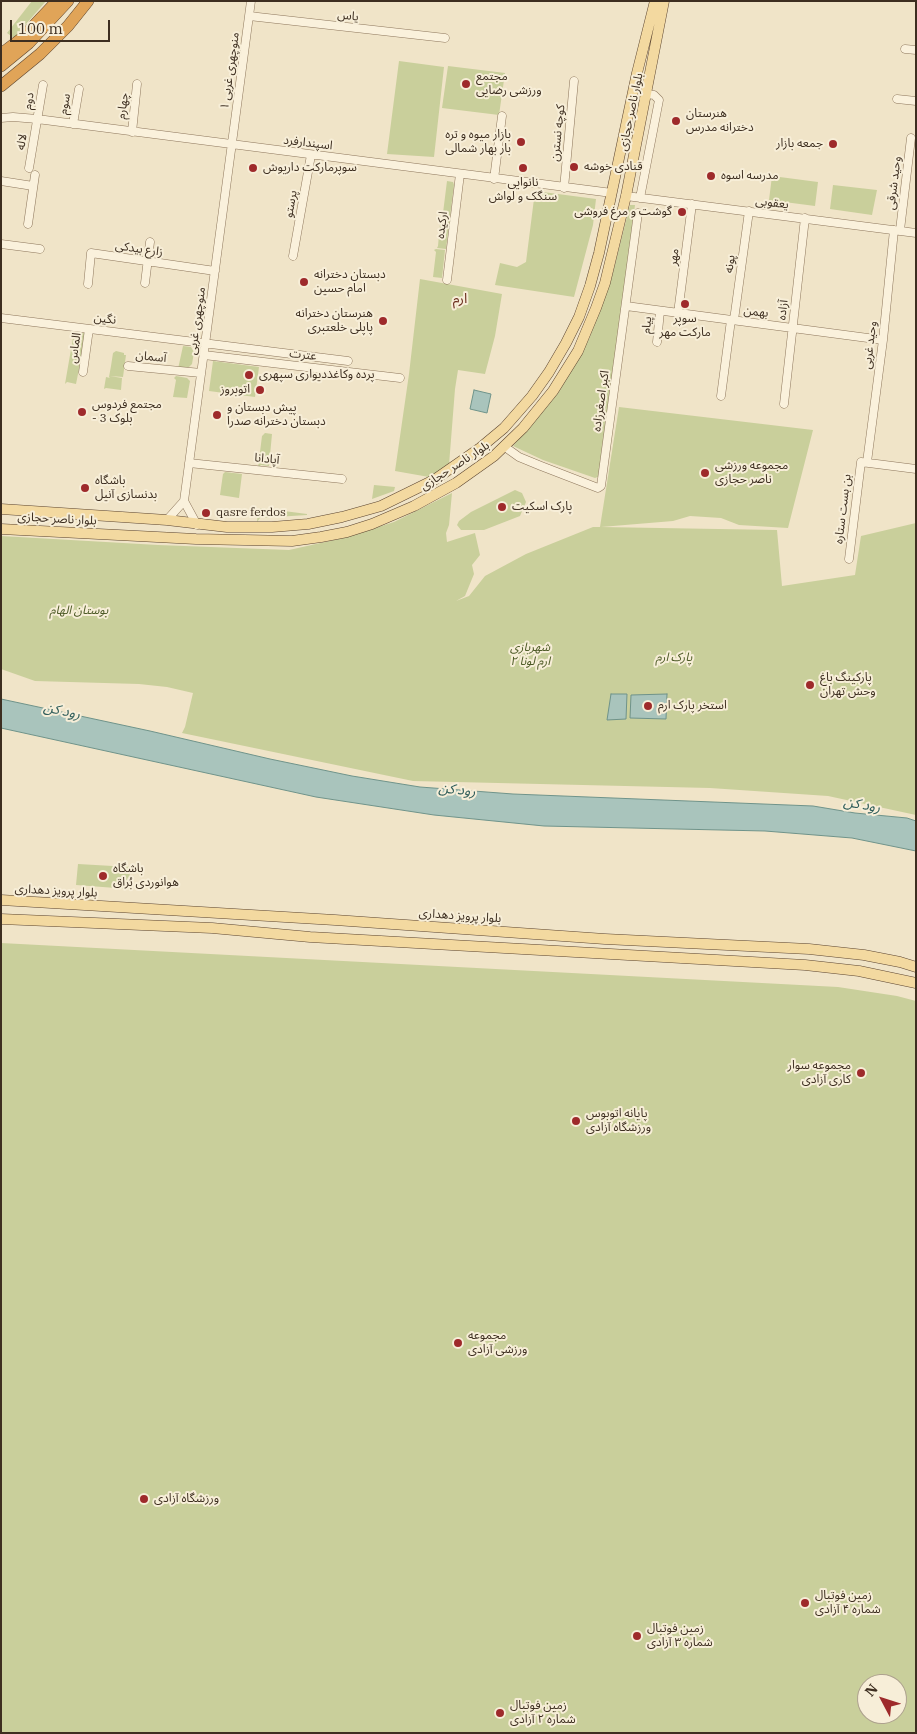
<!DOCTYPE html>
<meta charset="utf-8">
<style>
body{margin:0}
#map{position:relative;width:917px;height:1734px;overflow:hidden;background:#f0e4c8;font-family:"IBM Plex Serif",serif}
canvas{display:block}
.frame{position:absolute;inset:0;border:2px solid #3d2e20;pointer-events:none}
.north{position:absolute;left:857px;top:1674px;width:50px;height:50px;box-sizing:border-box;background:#f7eed8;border:1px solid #ada18e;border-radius:50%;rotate:310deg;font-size:14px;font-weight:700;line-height:20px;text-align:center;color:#3d2e20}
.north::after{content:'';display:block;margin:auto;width:18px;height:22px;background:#9e2a2b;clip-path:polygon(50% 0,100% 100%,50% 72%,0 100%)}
.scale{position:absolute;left:10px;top:20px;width:100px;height:22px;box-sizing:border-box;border:2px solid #3d2e20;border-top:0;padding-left:6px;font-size:15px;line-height:18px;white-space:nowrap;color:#3d2e20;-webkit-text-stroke:4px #f7eed8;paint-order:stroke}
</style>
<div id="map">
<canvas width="917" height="1734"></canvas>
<div class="frame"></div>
<div class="north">N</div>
<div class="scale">100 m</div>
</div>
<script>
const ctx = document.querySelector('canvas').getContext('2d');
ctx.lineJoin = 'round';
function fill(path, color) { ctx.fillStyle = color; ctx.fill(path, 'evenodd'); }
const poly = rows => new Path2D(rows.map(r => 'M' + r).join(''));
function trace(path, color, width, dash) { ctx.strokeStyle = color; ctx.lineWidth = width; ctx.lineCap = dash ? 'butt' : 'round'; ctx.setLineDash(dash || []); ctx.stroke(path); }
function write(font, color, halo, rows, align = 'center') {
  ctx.font = font + ' "IBM Plex Serif","Noto Sans Arabic",serif'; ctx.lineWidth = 4; ctx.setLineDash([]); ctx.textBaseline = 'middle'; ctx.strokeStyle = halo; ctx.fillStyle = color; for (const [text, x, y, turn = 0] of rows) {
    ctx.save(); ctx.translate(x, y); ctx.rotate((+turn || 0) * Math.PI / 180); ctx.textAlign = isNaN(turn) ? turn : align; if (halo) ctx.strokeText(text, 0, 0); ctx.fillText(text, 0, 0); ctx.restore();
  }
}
const green = poly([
 [32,1,46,1,14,38,7,33],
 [399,61,444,67,434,157,387,154],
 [448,66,505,73,499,115,442,108],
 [772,176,818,182,815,206,769,200],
 [447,181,453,182,454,185,446,249,437,248,438,246,441,213,443,213],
 [833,185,877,190,872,215,830,209],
 [535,191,596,199,593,225,574,297,495,285,500,263,517,267,526,262],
 [630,205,635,205,600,476,595,478,543,460,513,446,558,393,589,339,611,280],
 [436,249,445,250,442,278,433,277,436,252,434,250],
 [420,279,502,294,495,336,485,374,458,370,455,389,449,465,429,477,395,471,409,374],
 [74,332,84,333,86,336,83,358,71,357,81,359,76,384,67,382,65,384],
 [183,346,191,347,194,352,192,364,188,368,180,367,178,369],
 [116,351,124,353,124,355,126,355,123,377,110,376,122,378,121,390,106,388,104,389,106,377,110,378,109,377,111,366,113,353],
 [213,361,259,367,255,397,209,391],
 [176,376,187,378,190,381,187,398,173,397,176,380,174,378],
 [619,407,813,430,788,528,739,525,721,518,690,516,673,521,601,527,777,530,782,586,855,575,861,536,916,523,916,815,828,796,710,788,413,781,182,733,185,727,193,693,167,687,139,684,35,681,1,669,1,536,158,545,289,550,343,538,394,522,452,493,449,525,446,533,447,542,475,533,480,555,472,565,474,574,465,596,456,601,469,596,485,576,526,554,593,527,600,527],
 [265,433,272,434,269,466,261,465,258,468,262,436],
 [225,472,242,474,239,498,220,495,223,474],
 [374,485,395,487,394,491,372,499],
 [515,490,522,493,526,502,520,516,484,530,461,530,457,525,459,521,471,512],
 [261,508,307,514,307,515,260,518,257,522,258,511],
 [78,864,130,867,129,889,76,885],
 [1,943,838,987,897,996,916,1001,916,1733,1,1733],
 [867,1684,897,1684,897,1714,867,1714]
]);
const water = poly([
 [474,390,491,394,487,413,470,409,474,390],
 [611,694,627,694,626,719,607,720,611,694],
 [667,694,666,719,630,718,631,695,667,694],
 [1,699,150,731,270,759,352,776,420,787,513,794,813,806,855,813,907,818,916,821,916,851,852,838,765,831,544,826,434,815,316,797,1,728,1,699]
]);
const minor = poly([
 [249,16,445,38],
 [905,49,916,50],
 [897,99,916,101],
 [1,118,13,117,37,119,612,193],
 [73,124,79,89],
 [132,132,137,84],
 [29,168,43,85],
 [494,179,502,116],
 [1,181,33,186],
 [564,188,574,81],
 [626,196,916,233],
 [640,198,659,100,654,95,647,94],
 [28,224,35,175],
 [900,230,911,138],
 [1,244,40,249],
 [293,256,311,155],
 [447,280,460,174],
 [145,283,150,242],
 [88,284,91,253,215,271],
 [626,306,883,340],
 [678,313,692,204],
 [1,318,348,361],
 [734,320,749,211],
 [657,342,660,311],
 [204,355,400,378],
 [128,366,201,373],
 [83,372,89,329],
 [721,396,731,320],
 [784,404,805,218],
 [505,447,519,457,541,466,598,488,601,486,638,213],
 [867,462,883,340,894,230],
 [189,463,342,479],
 [184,501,251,1],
 [184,501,197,525],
 [167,520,184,501],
 [849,559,861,462,916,469]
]);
const major = poly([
 [1,509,167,520,227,527,272,527,308,524,342,517,381,506,434,480,480,448,504,428,532,396,549,372,566,343,579,317,590,286,599,253,637,73,655,1],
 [1,529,196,539,292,541,321,537,347,532,372,524,414,506,456,483,494,456,523,428,553,391,578,351,596,308,605,283,626,196,664,1],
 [1,900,335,920,605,939,809,949,864,955,900,962,916,967],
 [1,919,212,928,310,937,805,965,859,971,916,983]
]);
const highway = poly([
 [1,54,22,38,57,1],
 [1,66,29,43,68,1],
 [1,86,40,54,68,26,88,1]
]);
const markers = [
 [466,84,5,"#9e2a2b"],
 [676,121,5,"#9e2a2b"],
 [521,142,5,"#9e2a2b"],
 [833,144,5,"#9e2a2b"],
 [574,167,5,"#9e2a2b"],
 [253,168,5,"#9e2a2b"],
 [523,168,5,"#9e2a2b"],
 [711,176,5,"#9e2a2b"],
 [682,212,5,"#9e2a2b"],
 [304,282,5,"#9e2a2b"],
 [685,304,5,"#9e2a2b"],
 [383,321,5,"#9e2a2b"],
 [249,375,5,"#9e2a2b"],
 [260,390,5,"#9e2a2b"],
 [82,412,5,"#9e2a2b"],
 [217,415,5,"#9e2a2b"],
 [705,473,5,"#9e2a2b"],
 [85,488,5,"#9e2a2b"],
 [502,507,5,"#9e2a2b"],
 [206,513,5,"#9e2a2b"],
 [810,685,5,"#9e2a2b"],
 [648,706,5,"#9e2a2b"],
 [103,876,5,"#9e2a2b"],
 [861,1073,5,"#9e2a2b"],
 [576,1121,5,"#9e2a2b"],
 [458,1343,5,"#9e2a2b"],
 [144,1499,5,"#9e2a2b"],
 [805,1603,5,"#9e2a2b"],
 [637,1636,5,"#9e2a2b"],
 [500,1713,5,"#9e2a2b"]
];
const streetNames = [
 ["یاس",348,16,6],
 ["منوچهری غربی ۱",230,71,-82],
 ["دوم",29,101,-81],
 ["سوم",65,104,-80],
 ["چهارم",123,106,-83],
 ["بلوار ناصر حجازی",631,112,-78],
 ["کوچه نسترن",558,133,-84],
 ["لاله",22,142,-80],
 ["اسپندارفرد",308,143,7],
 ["وحید شرقی",894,183,-83],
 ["یعقوبی",772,203,7],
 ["پرستو",291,204,-80],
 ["ارکیده",442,225,-83],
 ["زارع بیدکی",139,249,8],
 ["مهر",674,257,-83],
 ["پونه",730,264,-82],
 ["آزاده",783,310,-83],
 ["بهمن",756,312,7],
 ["نگین",105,319,7],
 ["منوچهری غربی",197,321,-82],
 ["پیام",647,325,-85],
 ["وحید غربی",870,345,-83],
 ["الماس",75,348,-82],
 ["عترت",303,355,7],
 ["آسمان",151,357,6],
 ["اکبر اصغرزاده",601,401,-82],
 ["آپادانا",267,459,6],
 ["بلوار ناصر حجازی",455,466,-33],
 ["بن بست ستاره",843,509,-83],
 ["بلوار ناصر حجازی",57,519,3],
 ["بلوار پرویز دهداری",56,891,3],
 ["بلوار پرویز دهداری",460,916,4]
];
const poiNames = [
 ["مجتمع",476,77],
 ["ورزشی رضایی",476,91],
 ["هنرستان",686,114],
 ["دخترانه مدرس",686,128],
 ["بازار میوه و تره",511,135,"right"],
 ["بار بهار شمالی",511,149,"right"],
 ["جمعه‌ بازار",823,144,"right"],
 ["قنادی خوشه",584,167],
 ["سوپرمارکت داریوش",263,168],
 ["مدرسه اسوه",721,176],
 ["نانوایی",523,183,"center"],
 ["سنگک و لواش",523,197,"center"],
 ["گوشت و مرغ فروشی",672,212,"right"],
 ["دبستان دخترانه",314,275],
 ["امام حسین",314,289],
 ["هنرستان دخترانه",373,314,"right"],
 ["پاپلی خلعتبری",373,328,"right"],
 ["سوپر",685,319,"center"],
 ["مارکت مهر",685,333,"center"],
 ["پرده وکاغذدیواری سپهری",259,375],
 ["اتوبروز",250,390,"right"],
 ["مجتمع فردوس",92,405],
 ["- بلوک 3",92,419],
 ["پیش دبستان و",227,408],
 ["دبستان دخترانه صدرا",227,422],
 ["مجموعه ورزشی",715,466],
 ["ناصر حجازی",715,480],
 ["باشگاه",95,481],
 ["بدنسازی آنیل",95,495],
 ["پارک اسکیت",512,507],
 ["qasre ferdos",216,513],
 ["پارکینگ باغ",820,678],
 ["وحش تهران",820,692],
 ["استخر پارک ارم",658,706],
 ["باشگاه",113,869],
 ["هوانوردی بُراق",113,883],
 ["مجموعه سوار",851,1066,"right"],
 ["کاری آزادی",851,1080,"right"],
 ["پایانه اتوبوس",586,1114],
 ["ورزشگاه آزادی",586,1128],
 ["مجموعه",468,1336],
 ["ورزشی آزادی",468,1350],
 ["ورزشگاه آزادی",154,1499],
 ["زمین فوتبال",815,1596],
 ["شماره ۴ آزادی",815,1610],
 ["زمین فوتبال",647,1629],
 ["شماره ۳ آزادی",647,1643],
 ["زمین فوتبال",510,1706],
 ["شماره ۲ آزادی",510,1720]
];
const parkNames = [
 ["بوستان الهام",79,611],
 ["شهربازی",530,648],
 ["ارم لونا ۲",530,662],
 ["پارک ارم",674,658]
];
const neighbourhoodNames = [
 ["ارم",460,299]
];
const waterNames = [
 ["رود کن",62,711,12],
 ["رود کن",457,790,6],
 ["رود کن",862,805,10]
];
fill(green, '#c9cf9b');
fill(water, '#a9c4bc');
trace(water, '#6f938a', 1);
trace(minor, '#8d765c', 9);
trace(major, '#5b4430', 11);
trace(highway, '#5b4430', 12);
trace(minor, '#faf1dc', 8);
trace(major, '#f3d9a0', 10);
trace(highway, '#e0a458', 11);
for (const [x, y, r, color] of markers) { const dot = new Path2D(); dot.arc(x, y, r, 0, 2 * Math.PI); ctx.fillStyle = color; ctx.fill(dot); trace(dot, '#f7eed8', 2); }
write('12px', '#3d2e20', '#f7eed8', streetNames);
write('12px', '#3d2e20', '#f7eed8', poiNames, 'left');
write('italic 12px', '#4d5a26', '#f7eed8', parkNames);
write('14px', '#6b2e1e', '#f7eed8', neighbourhoodNames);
write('italic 14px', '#2f5d5a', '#f7eed8', waterNames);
</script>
